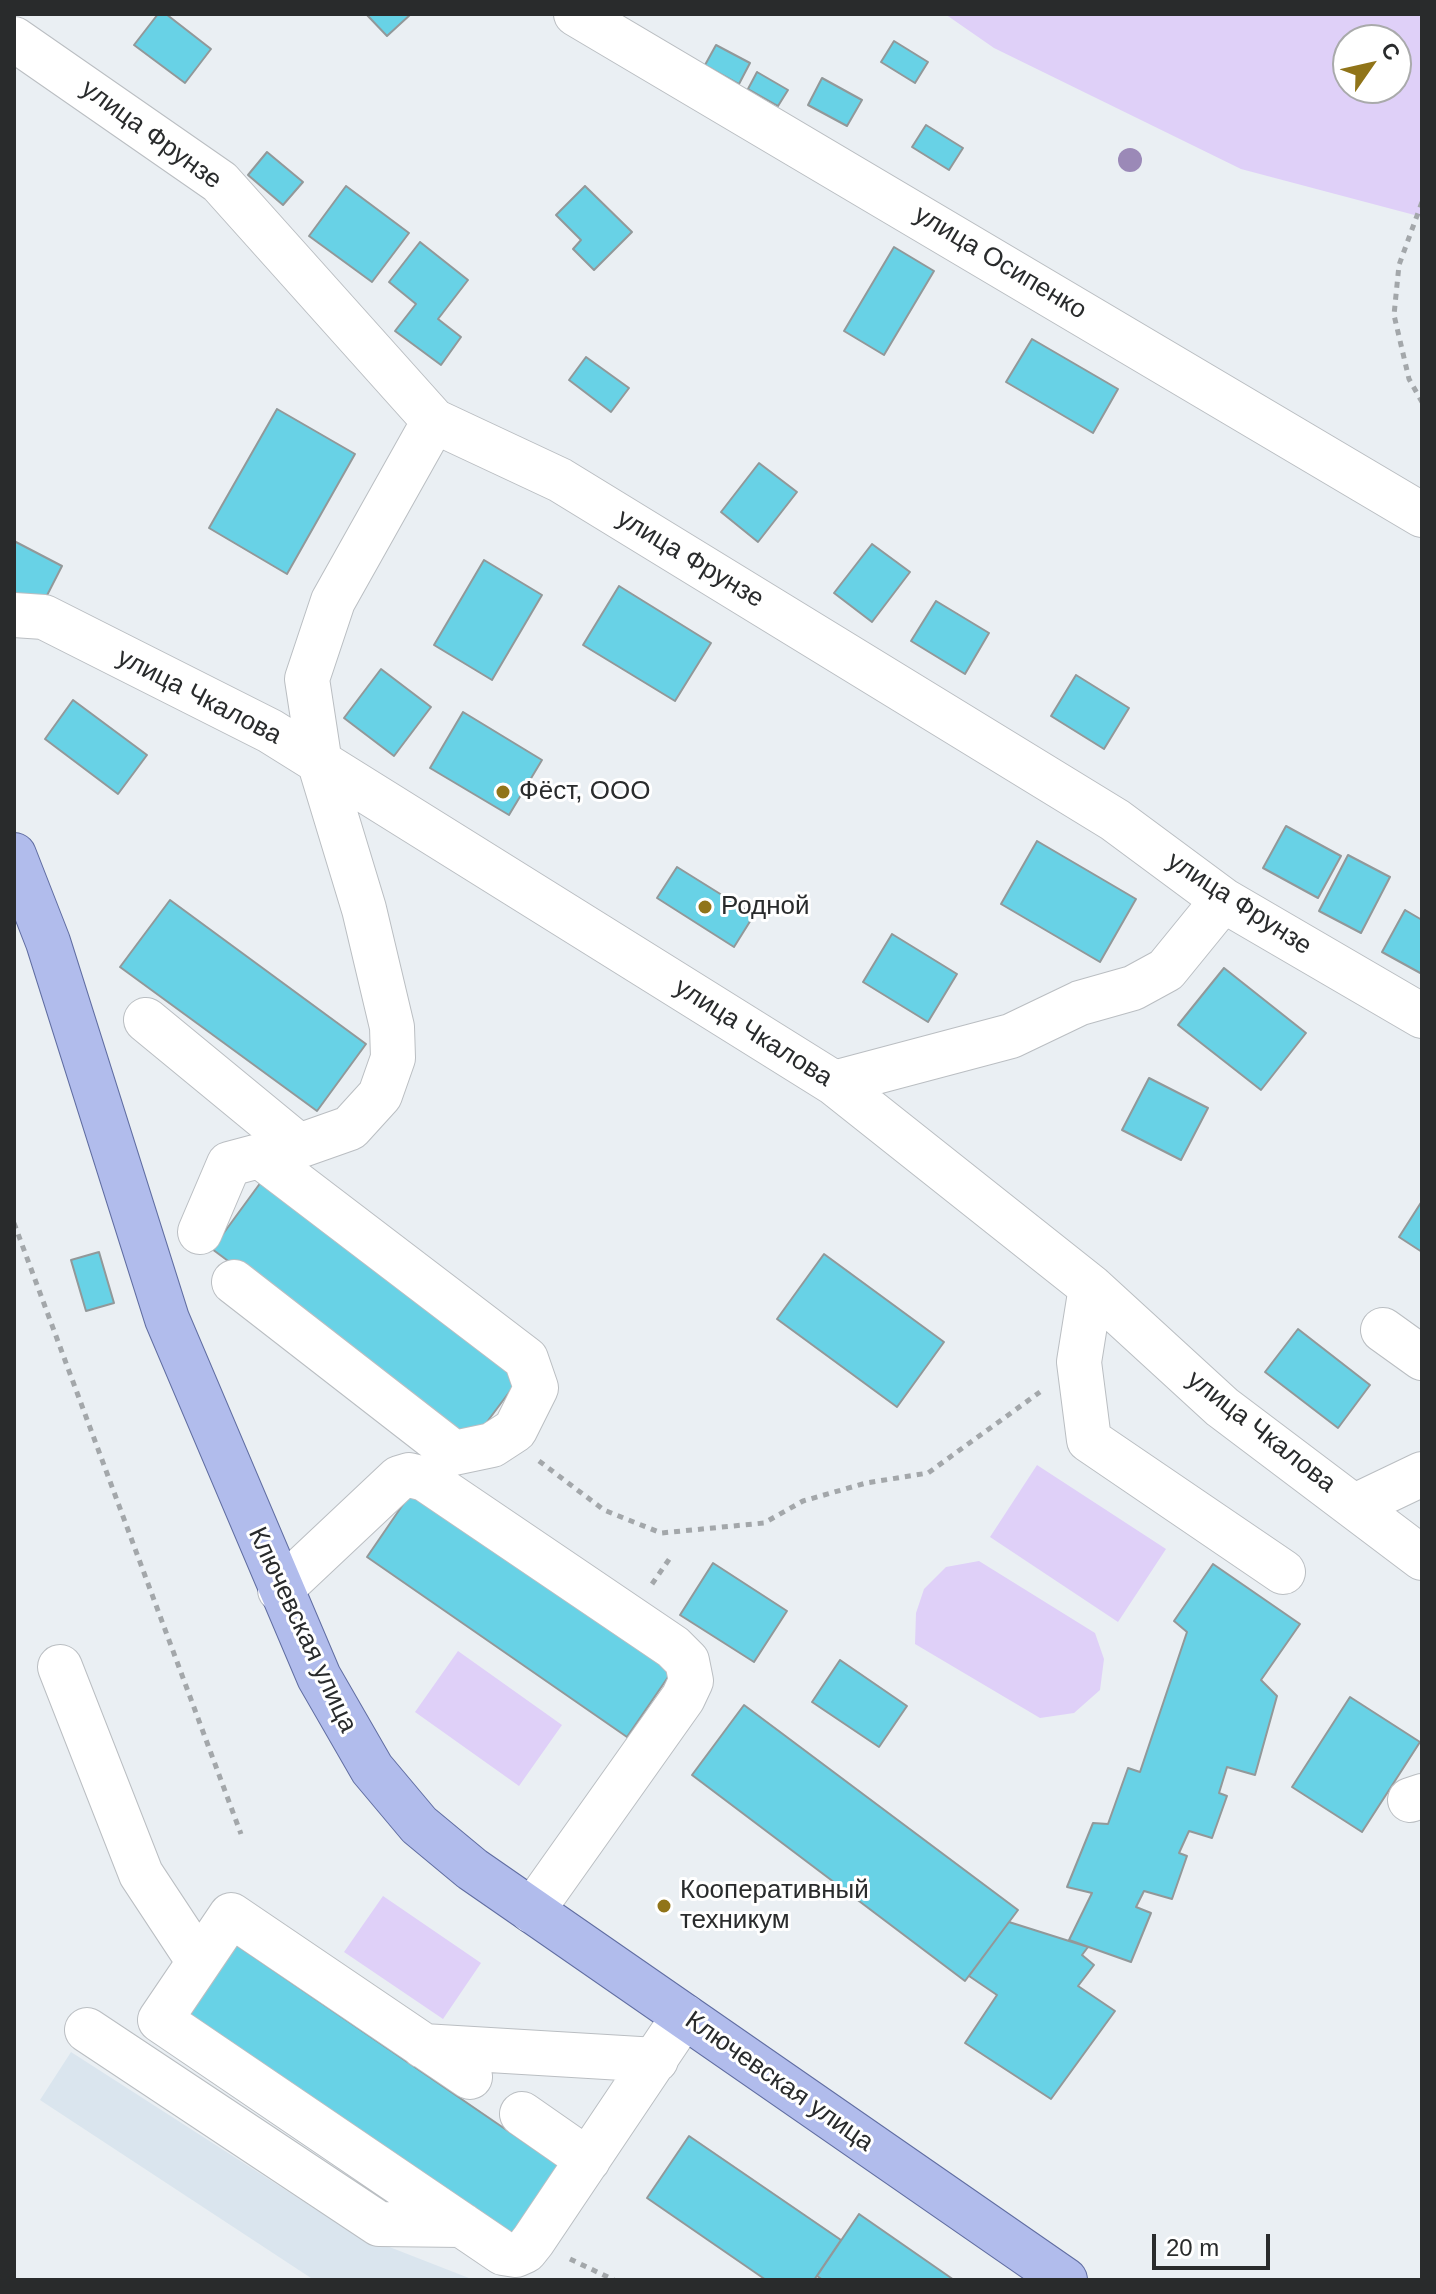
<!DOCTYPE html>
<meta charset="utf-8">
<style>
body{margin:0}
#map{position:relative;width:1436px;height:2294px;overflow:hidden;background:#eaeff3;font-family:Arial,sans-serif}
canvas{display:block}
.frame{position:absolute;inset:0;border:16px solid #292b2c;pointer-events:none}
.north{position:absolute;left:1332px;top:24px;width:80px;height:80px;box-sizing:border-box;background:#fff;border:2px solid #a9aaab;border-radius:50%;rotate:56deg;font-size:22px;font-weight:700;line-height:32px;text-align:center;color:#292b2c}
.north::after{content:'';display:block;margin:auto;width:28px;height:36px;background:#907419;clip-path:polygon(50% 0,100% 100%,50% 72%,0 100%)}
.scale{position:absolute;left:1152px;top:2234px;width:118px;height:36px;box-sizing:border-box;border:4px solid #292b2c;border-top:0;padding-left:10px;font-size:24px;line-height:28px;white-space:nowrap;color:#292b2c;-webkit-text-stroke:6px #fff;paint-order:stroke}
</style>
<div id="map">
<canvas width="1436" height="2294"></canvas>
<div class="frame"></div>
<div class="north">С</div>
<div class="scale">20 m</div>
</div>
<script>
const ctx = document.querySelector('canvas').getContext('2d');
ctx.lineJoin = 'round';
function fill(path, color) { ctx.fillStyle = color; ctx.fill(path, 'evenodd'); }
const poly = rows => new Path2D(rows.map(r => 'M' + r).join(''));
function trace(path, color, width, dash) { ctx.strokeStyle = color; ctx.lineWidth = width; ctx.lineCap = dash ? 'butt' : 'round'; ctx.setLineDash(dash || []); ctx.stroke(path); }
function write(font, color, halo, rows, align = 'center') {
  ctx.font = font + ' Arial,sans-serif'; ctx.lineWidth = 6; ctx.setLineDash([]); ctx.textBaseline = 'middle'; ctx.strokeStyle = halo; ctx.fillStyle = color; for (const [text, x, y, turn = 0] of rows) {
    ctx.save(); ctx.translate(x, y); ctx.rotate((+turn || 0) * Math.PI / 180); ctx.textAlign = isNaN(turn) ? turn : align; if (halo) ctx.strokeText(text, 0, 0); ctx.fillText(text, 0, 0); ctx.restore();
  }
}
const built = poly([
 [71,2052,351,2232,474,2280,314,2280,40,2100]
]);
const green = poly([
 [945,14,1422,14,1422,217,1241,169,994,48],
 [1396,40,1396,88,1348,88,1348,40],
 [1037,1465,1166,1549,1118,1622,990,1537],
 [979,1561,1095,1633,1104,1659,1100,1690,1074,1713,1040,1718,915,1644,916,1613,924,1589,946,1567],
 [458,1651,562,1725,519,1786,415,1712],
 [383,1896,481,1963,443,2019,344,1952]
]);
const building = poly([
 [158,14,166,14,211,49,185,83,134,45,158,14],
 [366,14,411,14,387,36,366,14],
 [894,41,928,62,915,83,881,62,894,41],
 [716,45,750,63,739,84,705,65,716,45],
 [757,72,788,90,778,106,748,89,757,72],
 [822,78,862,100,847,126,808,105,822,78],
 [926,125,963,148,949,170,912,147,926,125],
 [267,152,303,182,283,205,248,175,267,152],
 [346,186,409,233,372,282,309,236,346,186],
 [585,186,632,232,594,270,573,249,581,240,556,215,585,186],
 [420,242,468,280,438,319,461,337,441,365,395,331,416,304,389,282,420,242],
 [894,247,934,271,884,355,844,331,894,247],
 [1032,339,1118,389,1093,433,1006,382,1032,339],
 [586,357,629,388,611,412,569,380,586,357],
 [277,409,355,454,287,574,209,528,277,409],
 [759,463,797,492,758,542,721,512,759,463],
 [14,541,62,566,38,613,14,600,14,541],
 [872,544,910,572,872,622,834,593,872,544],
 [484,560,542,595,492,680,434,645,484,560],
 [619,586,711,643,675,701,583,645,619,586],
 [936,601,989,633,965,674,911,641,936,601],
 [381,669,431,707,394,756,344,718,381,669],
 [1076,675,1129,708,1104,749,1051,716,1076,675],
 [73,700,147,755,118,794,45,739,73,700],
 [463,712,542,760,509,815,430,768,463,712],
 [1286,826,1341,856,1318,898,1263,868,1286,826],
 [1037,841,1136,899,1100,962,1001,904,1037,841],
 [1348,855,1390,877,1361,933,1319,911,1348,855],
 [677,867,754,915,734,947,657,898,677,867],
 [170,900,366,1044,317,1111,120,967,170,900],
 [1405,910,1422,920,1422,974,1382,952,1405,910],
 [892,934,957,974,928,1022,863,982,892,934],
 [1224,968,1306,1033,1261,1090,1178,1025,1224,968],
 [1149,1078,1208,1108,1181,1160,1122,1130,1149,1078],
 [261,1182,522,1375,472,1442,212,1249,261,1182],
 [1422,1201,1422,1252,1399,1237,1422,1201],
 [99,1252,114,1303,86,1311,71,1260,99,1252],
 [824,1254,944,1342,897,1407,777,1319,824,1254],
 [1298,1329,1370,1385,1338,1428,1265,1372,1298,1329],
 [415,1487,675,1667,627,1737,367,1557,415,1487],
 [713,1563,787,1611,754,1662,680,1615,713,1563],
 [1213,1564,1300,1624,1261,1680,1277,1696,1255,1775,1227,1767,1219,1793,1227,1796,1212,1838,1189,1831,1179,1853,1187,1856,1172,1899,1144,1891,1136,1907,1151,1913,1131,1962,1069,1940,1092,1893,1067,1887,1093,1823,1108,1824,1128,1768,1140,1772,1187,1632,1174,1621,1213,1564],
 [840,1660,907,1706,879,1747,812,1702,840,1660],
 [1350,1697,1420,1742,1362,1832,1292,1787,1350,1697],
 [744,1705,1018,1910,965,1981,692,1775,744,1705],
 [1009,1922,1088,1947,1082,1955,1094,1965,1078,1986,1115,2011,1051,2099,965,2043,997,1995,969,1976,1009,1922],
 [235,1944,565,2170,518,2239,188,2014,235,1944],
 [689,2136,841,2240,814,2280,766,2280,647,2198,689,2136],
 [859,2214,954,2280,823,2280,817,2276,859,2214]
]);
const path = poly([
 [1422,202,1399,265,1394,315,1409,379,1422,402],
 [14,1223,241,1834],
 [539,1461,604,1510,661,1533,764,1523,803,1501,866,1483,928,1473,1040,1392],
 [652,1584,670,1558],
 [570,2259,614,2280]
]);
const minor = poly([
 [576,14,1422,515],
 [14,39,220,182,434,421,560,480,1115,820,1223,900,1422,1016],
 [14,615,44,617,270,731,834,1083,1091,1287,1222,1407,1422,1558],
 [146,1020,299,1146,350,1128,380,1095,393,1058,392,1027,364,909,320,764,307,679,333,601,434,421],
 [834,1083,1011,1036,1080,1003,1133,988,1166,970,1223,900],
 [200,1232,229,1164,289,1148],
 [234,1282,454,1453,492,1445,515,1430,536,1388,526,1359,260,1156],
 [1091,1287,1079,1362,1089,1440,1283,1572],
 [1383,1330,1422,1358],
 [1355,1506,1422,1474],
 [280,1590,399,1478,409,1475,425,1479,673,1647,687,1661,691,1681,683,1698,532,1911],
 [60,1667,141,1874,199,1962],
 [1410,1800,1422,1796],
 [87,2030,379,2224,462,2225],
 [423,2046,656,2060],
 [470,2077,231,1915,160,2020,503,2253,516,2255,525,2251,533,2241,684,2016],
 [522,2114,588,2160]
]);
const major = poly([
 [14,855,48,942,167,1319,319,1677,372,1769,419,1825,472,1869,1065,2280]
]);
const trees = [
 [1130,160]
];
const markers = [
 [503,792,8,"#907419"],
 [705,907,8,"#907419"],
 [664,1906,8,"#907419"]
];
const streetNames = [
 ["улица Фрунзе",151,135,36],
 ["улица Осипенко",1000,263,31],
 ["улица Фрунзе",690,559,31],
 ["улица Чкалова",199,697,27],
 ["улица Фрунзе",1239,904,33],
 ["улица Чкалова",753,1033,32],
 ["улица Чкалова",1261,1432,38],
 ["Ключевская улица",302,1630,65],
 ["Ключевская улица",779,2082,35]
];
const poiNames = [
 ["Фёст, ООО",519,792],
 ["Родной",721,907],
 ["Кооперативный",680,1891],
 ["техникум",680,1921]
];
fill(built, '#dae5ee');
fill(green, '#dfd0f8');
fill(building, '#68d2e6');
trace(building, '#929899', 2);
trace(minor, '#babec2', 46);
trace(major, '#606da1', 46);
trace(path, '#a3a7aa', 5, [6, 6]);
trace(minor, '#fff', 44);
trace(major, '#b1bcec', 44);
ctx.fillStyle = '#9b89b7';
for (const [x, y] of trees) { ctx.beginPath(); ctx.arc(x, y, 12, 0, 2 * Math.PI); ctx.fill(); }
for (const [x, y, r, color] of markers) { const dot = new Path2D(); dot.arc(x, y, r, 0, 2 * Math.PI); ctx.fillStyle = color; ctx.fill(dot); trace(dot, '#fff', 3); }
write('26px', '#292b2c', '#fff', streetNames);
write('26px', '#292b2c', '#fff', poiNames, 'left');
</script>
